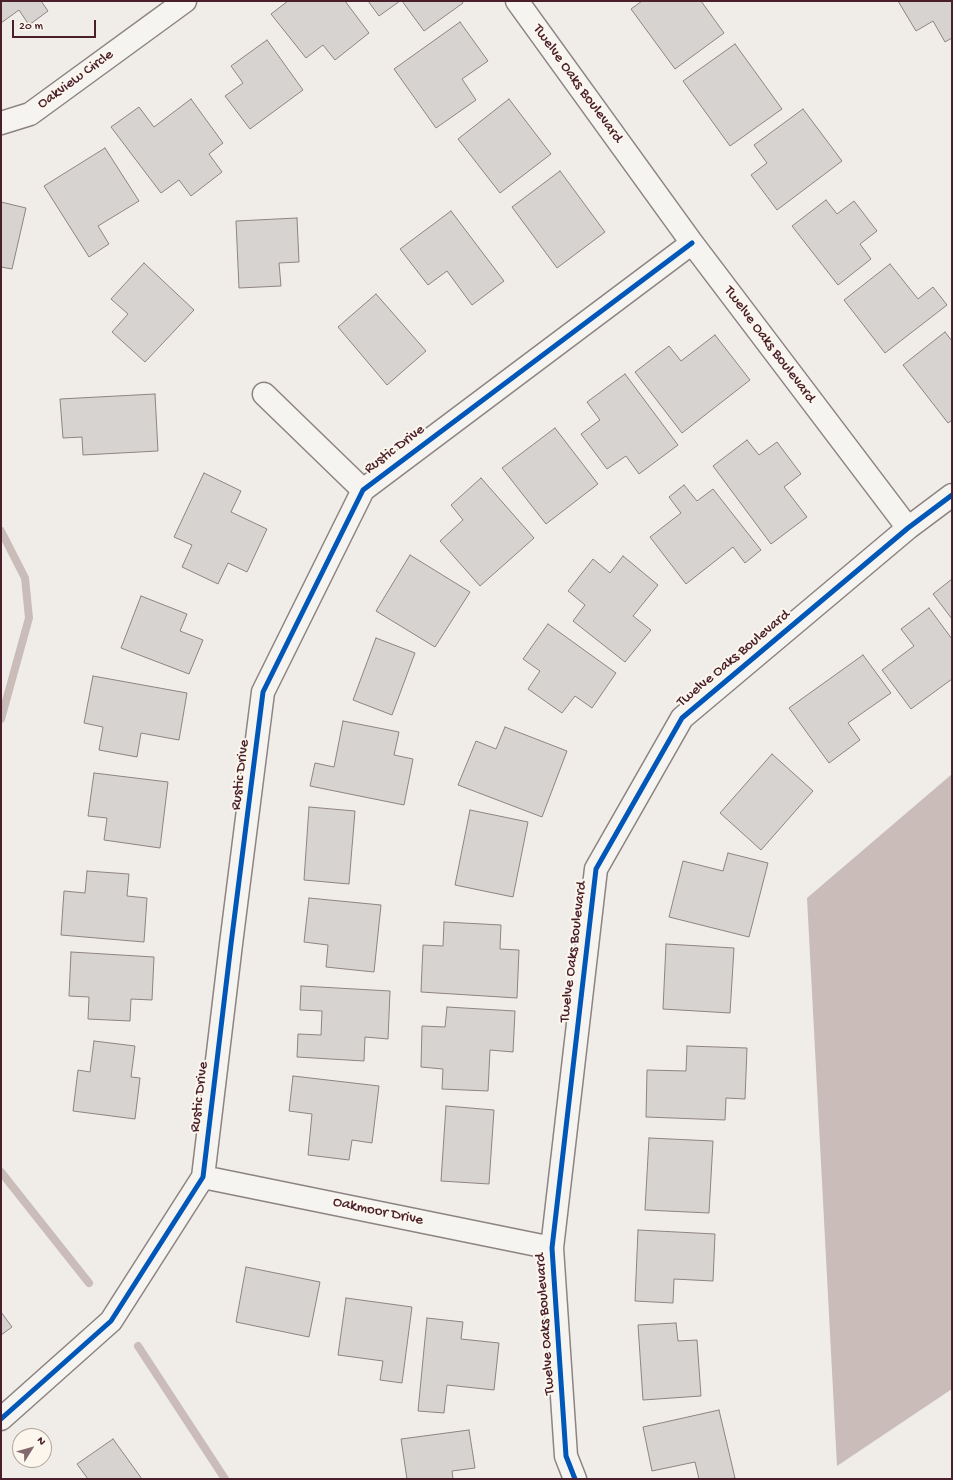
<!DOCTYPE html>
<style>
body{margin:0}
#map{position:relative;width:953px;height:1480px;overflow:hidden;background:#f0ede8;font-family:"Gochi Hand",sans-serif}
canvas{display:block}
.frame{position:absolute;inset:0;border:2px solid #4a1f2b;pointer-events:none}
.north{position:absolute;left:12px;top:1428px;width:40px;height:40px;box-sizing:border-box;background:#fbf7ec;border:1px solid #b4a19f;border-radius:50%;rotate:53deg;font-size:11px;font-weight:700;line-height:16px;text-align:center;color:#4a1f2b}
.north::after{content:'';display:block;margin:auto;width:14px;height:18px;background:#84676d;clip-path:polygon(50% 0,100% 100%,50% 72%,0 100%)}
.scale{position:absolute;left:12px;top:20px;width:84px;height:18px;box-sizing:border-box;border:2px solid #4a1f2b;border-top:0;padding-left:5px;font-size:12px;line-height:14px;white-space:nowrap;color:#4a1f2b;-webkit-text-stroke:3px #fbf7ec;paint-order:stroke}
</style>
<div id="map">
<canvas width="953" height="1480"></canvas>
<div class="frame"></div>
<div class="north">N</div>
<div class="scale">20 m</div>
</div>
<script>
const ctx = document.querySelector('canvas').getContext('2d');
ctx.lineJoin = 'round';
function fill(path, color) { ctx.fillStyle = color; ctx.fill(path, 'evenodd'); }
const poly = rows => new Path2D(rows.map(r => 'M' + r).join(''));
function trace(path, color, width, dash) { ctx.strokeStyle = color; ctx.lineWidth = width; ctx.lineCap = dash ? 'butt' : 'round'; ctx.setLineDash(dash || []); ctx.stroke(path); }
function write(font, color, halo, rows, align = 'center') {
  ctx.font = font + ' "Gochi Hand",sans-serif'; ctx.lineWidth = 4; ctx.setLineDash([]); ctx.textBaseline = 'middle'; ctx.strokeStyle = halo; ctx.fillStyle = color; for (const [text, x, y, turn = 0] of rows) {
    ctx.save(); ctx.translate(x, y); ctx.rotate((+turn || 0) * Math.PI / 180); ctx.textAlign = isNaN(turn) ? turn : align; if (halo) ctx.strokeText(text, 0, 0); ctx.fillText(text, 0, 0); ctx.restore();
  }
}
const water = poly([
 [952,774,952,1389,837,1466,807,898]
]);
const stream = poly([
 [1,531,25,578,29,618,1,719],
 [1,1172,89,1283],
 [138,1346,225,1479]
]);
const building = poly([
 [1,1,41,1,48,11,29,25,19,10,1,23,1,1],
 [288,1,345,1,369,33,335,60,323,45,306,58,271,14,288,1],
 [368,1,400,1,379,16,368,1],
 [402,1,462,1,463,3,424,31,402,1],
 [642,1,701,1,724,33,675,69,631,9,642,1],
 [898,1,952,1,952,38,945,42,933,21,916,31,898,1],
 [460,22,488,61,462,79,476,100,436,128,394,69,460,22],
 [267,40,303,90,250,129,225,96,243,83,231,66,267,40],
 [735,44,782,109,730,146,683,81,735,44],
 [191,99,223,143,209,154,222,172,191,196,179,180,161,193,111,127,139,107,154,127,191,99],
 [509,99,551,154,500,193,458,139,509,99],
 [803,109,842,161,777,210,751,175,767,163,754,145,803,109],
 [105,148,139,201,98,226,109,244,89,257,44,186,105,148],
 [560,171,605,232,557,268,512,207,560,171],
 [826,200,837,214,854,201,877,231,860,244,871,259,838,285,792,226,826,200],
 [1,202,26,208,12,269,1,267,1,202],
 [451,211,504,281,472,305,447,271,428,285,400,249,451,211],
 [297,218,299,262,279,263,281,286,239,288,236,221,297,218],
 [144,263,194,310,145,362,112,332,128,314,111,299,144,263],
 [890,264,918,299,933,287,947,305,885,353,844,300,890,264],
 [376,294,426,351,387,385,338,327,376,294],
 [945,332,952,341,952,420,948,423,903,365,945,332],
 [715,335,750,380,682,433,635,372,669,346,681,361,715,335],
 [625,374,678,445,639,474,626,456,607,469,581,434,600,420,587,402,625,374],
 [155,394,158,451,83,455,82,437,63,438,60,399,155,394],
 [555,428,598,484,546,524,502,468,555,428],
 [747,440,759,455,777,442,801,474,784,487,807,517,771,544,713,466,747,440],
 [204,473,241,491,231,512,267,529,247,572,228,563,218,584,182,567,192,545,174,537,204,473],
 [481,478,534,538,480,586,440,541,463,520,451,505,481,478],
 [684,485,697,501,713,489,761,550,745,563,733,547,686,584,650,537,681,513,669,497,684,485],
 [410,555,470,592,435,647,376,611,410,555],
 [623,556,658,585,633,616,651,630,625,662,573,621,585,605,568,591,593,559,610,573,623,556],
 [952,579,952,619,933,594,952,579],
 [141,596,187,614,180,631,203,640,189,674,121,648,141,596],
 [929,608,952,639,952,679,911,709,882,670,914,646,901,629,929,608],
 [548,624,616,673,592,708,575,696,562,713,528,689,540,671,523,659,548,624],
 [376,638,415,653,392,715,353,700,376,638],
 [863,655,891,693,848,723,860,740,829,763,789,708,863,655],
 [93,676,187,693,179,740,141,733,137,757,99,750,103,727,84,723,93,676],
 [343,721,399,732,394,755,413,759,404,805,310,786,315,763,334,767,343,721],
 [505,727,567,751,542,817,458,785,476,741,496,749,505,727],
 [772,754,813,791,761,850,720,813,772,754],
 [94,773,168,782,160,848,104,840,107,818,88,816,94,773],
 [309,807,355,811,349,884,304,880,309,807],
 [470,810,528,822,513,897,455,885,470,810],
 [728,853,768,863,749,937,669,917,683,861,723,871,728,853],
 [87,871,129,874,127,896,147,898,144,942,61,935,64,891,85,893,87,871],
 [309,898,381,905,374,972,326,967,328,945,304,942,309,898],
 [444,922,501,925,500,949,519,950,517,998,421,992,423,945,443,946,444,922],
 [666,944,734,948,730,1013,663,1009,666,944],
 [71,952,154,957,152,1000,131,999,130,1021,88,1019,89,997,69,996,71,952],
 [301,986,390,991,388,1039,365,1037,364,1061,297,1057,298,1034,321,1035,322,1011,300,1010,301,986],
 [447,1007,515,1011,513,1052,490,1050,488,1091,442,1089,443,1069,421,1067,422,1026,445,1027,447,1007],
 [94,1041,135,1046,131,1077,140,1078,135,1119,73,1111,78,1070,90,1072,94,1041],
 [687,1046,747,1048,745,1099,726,1098,725,1120,646,1117,647,1070,686,1071,687,1046],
 [293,1076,379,1086,372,1143,352,1140,349,1160,308,1155,312,1114,289,1111,293,1076],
 [446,1106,494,1110,489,1184,441,1181,446,1106],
 [649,1138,713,1141,709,1213,645,1210,649,1138],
 [638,1230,715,1234,713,1281,674,1279,673,1303,635,1301,638,1230],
 [246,1267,320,1282,309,1337,236,1322,246,1267],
 [346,1298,412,1307,402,1383,380,1380,383,1361,338,1355,346,1298],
 [1,1312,12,1327,1,1335,1,1312],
 [427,1318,463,1322,461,1339,499,1343,494,1390,447,1385,444,1413,418,1411,427,1318],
 [676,1323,678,1341,697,1340,701,1396,643,1400,638,1325,676,1323],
 [719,1410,735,1478,728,1479,699,1479,695,1462,652,1471,643,1427,719,1410],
 [469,1430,475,1468,452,1471,453,1479,407,1479,401,1439,469,1430],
 [113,1439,142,1479,88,1479,77,1464,113,1439]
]);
const minor = poly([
 [517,1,692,243,908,528],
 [1,123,30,114,185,1],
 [264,394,363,490],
 [203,1177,552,1248],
 [1,1419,111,1321,203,1177,231,944,263,692,363,490,692,243],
 [575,1479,566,1456,552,1248,596,869,682,718,908,528,952,495]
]);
const cycleway = poly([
 [1,1419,111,1321,203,1177,231,944,263,692,363,490,692,243],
 [575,1479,566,1456,552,1248,596,869,682,718,908,528,952,495]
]);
const streetNames = [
 ["Oakview Circle",76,80,-36],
 ["Twelve Oaks Boulevard",577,84,54],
 ["Twelve Oaks Boulevard",769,345,53],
 ["Rustic Drive",395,450,-37],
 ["Twelve Oaks Boulevard",734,659,-40],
 ["Rustic Drive",241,775,-83],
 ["Twelve Oaks Boulevard",574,952,-83],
 ["Rustic Drive",200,1097,-83],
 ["Oakmoor Drive",378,1212,12],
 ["Twelve Oaks Boulevard",546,1324,-94]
];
fill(water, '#cabcb9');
trace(stream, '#cabcb9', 8);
fill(building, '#d7d3d0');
trace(building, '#8d8383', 1);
trace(minor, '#8d8383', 25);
trace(minor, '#f5f4f0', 22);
trace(cycleway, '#0057b8', 5);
write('15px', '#4a1f2b', '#fbf7ec', streetNames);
</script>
